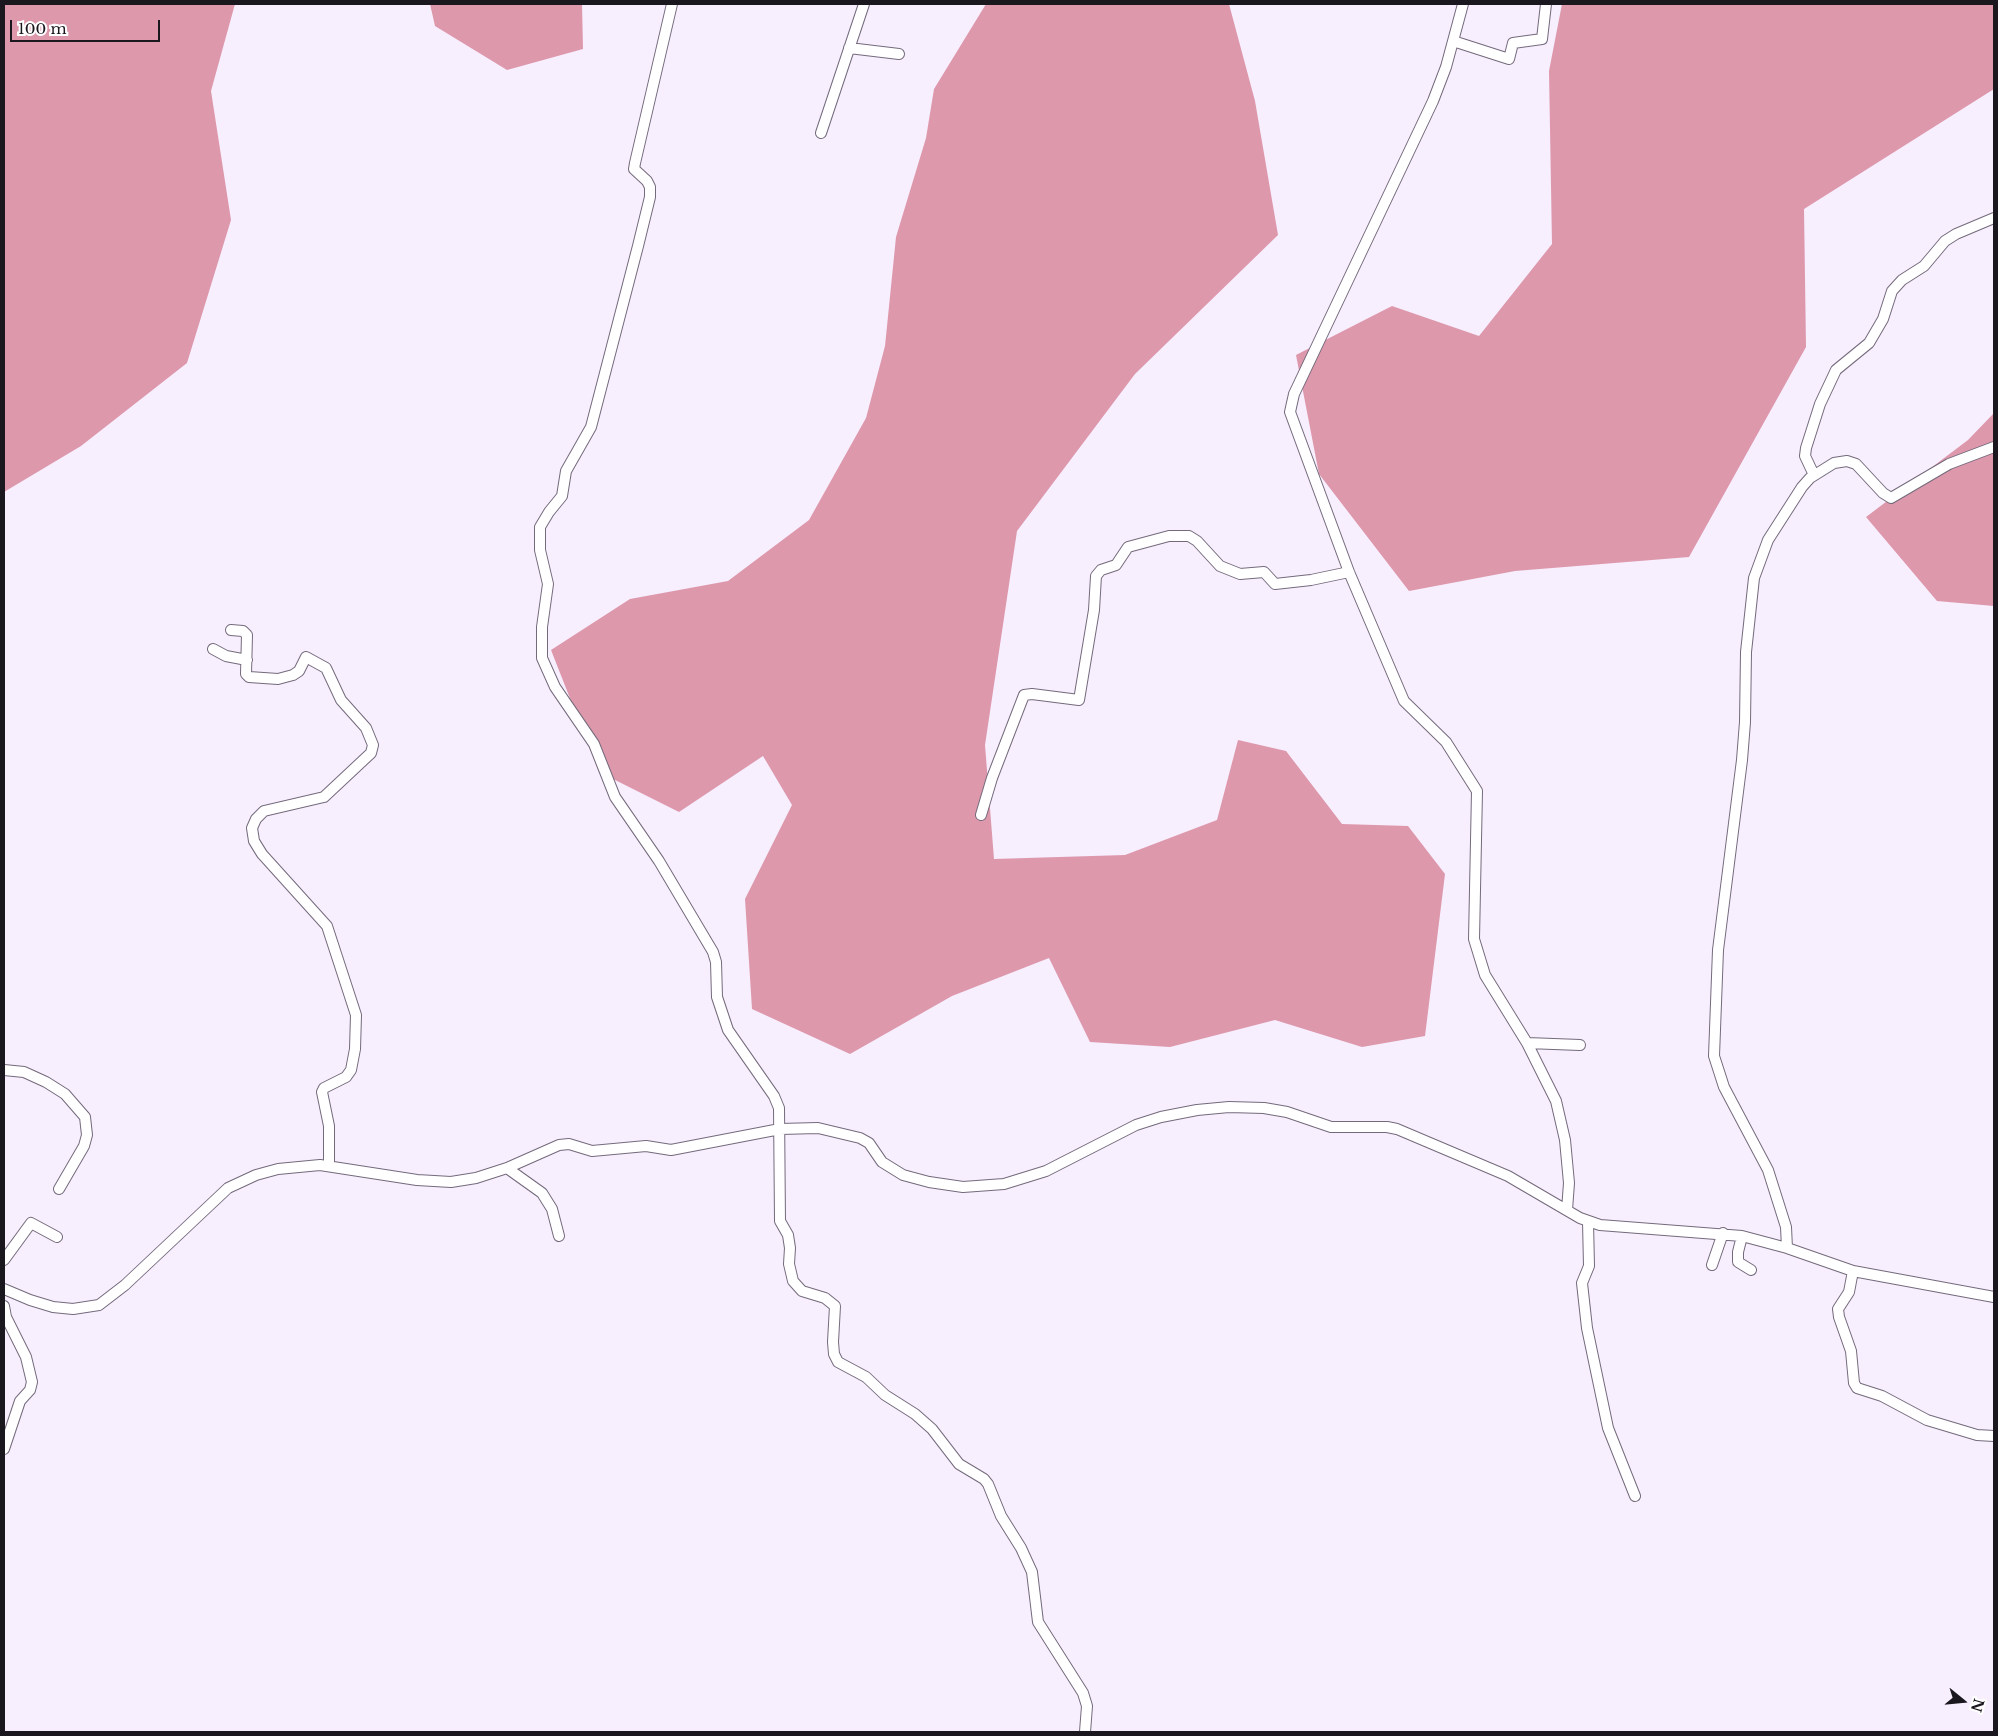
<!DOCTYPE html>
<style>
body{margin:0}
#map{position:relative;width:1998px;height:1736px;overflow:hidden;background:#f7eefe;font-family:"Libre Baskerville",serif}
canvas{display:block}
.frame{position:absolute;inset:0;border:5px solid #1b171e;pointer-events:none}
.north{position:absolute;left:1938px;top:1676px;width:50px;height:50px;-webkit-text-stroke:4px #fff;paint-order:stroke;rotate:107deg;font-size:14px;font-weight:700;line-height:20px;text-align:center;color:#1b171e}
.north::after{content:'';display:block;margin:auto;width:18px;height:22px;background:#1b171e;clip-path:polygon(50% 0,100% 100%,50% 72%,0 100%)}
.scale{position:absolute;left:10px;top:20px;width:150px;height:22px;box-sizing:border-box;border:2px solid #1b171e;border-top:0;padding-left:6px;font-size:15px;line-height:18px;white-space:nowrap;color:#1b171e;-webkit-text-stroke:4px #fff;paint-order:stroke}
</style>
<div id="map">
<canvas width="1998" height="1736"></canvas>
<div class="frame"></div>
<div class="north">N</div>
<div class="scale">100 m</div>
</div>
<script>
const ctx = document.querySelector('canvas').getContext('2d');
ctx.lineJoin = 'round';
function fill(path, color) { ctx.fillStyle = color; ctx.fill(path, 'evenodd'); }
const poly = rows => new Path2D(rows.map(r => 'M' + r).join(''));
function trace(path, color, width, dash) { ctx.strokeStyle = color; ctx.lineWidth = width; ctx.lineCap = dash ? 'butt' : 'round'; ctx.setLineDash(dash || []); ctx.stroke(path); }
const forest = poly([
 [4,4,235,4,211,91,231,220,187,363,81,446,4,492],
 [430,4,582,4,583,49,507,70,435,26],
 [986,4,1229,4,1255,101,1278,235,1135,374,1017,531,985,745,994,859,1125,855,1217,820,1238,740,1286,751,1342,824,1408,826,1445,874,1425,1036,1362,1047,1275,1020,1170,1047,1090,1042,1049,958,952,996,850,1054,752,1009,745,899,792,805,763,756,679,812,599,772,551,650,630,599,728,581,809,520,866,418,885,346,896,237,926,138,934,89],
 [1562,4,1994,4,1994,89,1804,209,1806,347,1689,557,1515,571,1409,591,1319,474,1296,355,1392,306,1479,336,1552,244,1549,71],
 [1994,413,1994,606,1937,601,1866,517,1968,440]
]);
const minor = poly([
 [672,4,635,163,634,169,647,181,650,187,650,197,638,246,591,427,566,471,562,496,549,512,540,527,540,550,548,584,542,627,542,658,555,687,594,744,615,797,659,861,713,952,716,962,717,997,728,1030,774,1096,779,1108,780,1221,788,1235,790,1248,789,1264,793,1281,802,1291,825,1298,835,1306,833,1342,834,1354,838,1362,866,1377,885,1395,915,1414,932,1429,959,1464,984,1479,988,1484,1001,1516,1021,1548,1032,1572,1038,1622,1083,1693,1087,1706,1085,1732],
 [1463,4,1446,67,1433,101,1294,394,1290,412,1349,572,1404,701,1446,742,1477,791,1474,939,1485,975,1527,1043,1556,1101,1565,1140,1569,1183,1567,1210],
 [1453,41,1509,59,1513,43,1542,39,1546,4],
 [849,48,899,54],
 [821,133,864,4],
 [1814,475,1805,456,1806,448,1820,404,1836,370,1869,343,1883,319,1892,291,1902,280,1924,266,1945,241,1956,234,1994,218],
 [231,630,243,631,247,635,246,674,249,677,278,679,293,675,299,671,306,657,326,668,341,700,366,728,373,745,371,753,324,797,264,811,256,819,252,828,254,841,262,854,327,926,356,1015,355,1049,351,1070,346,1077,324,1088,322,1092,329,1126,329,1166],
 [213,649,226,656,247,660],
 [981,815,992,778,1024,695,1032,694,1079,700,1094,610,1096,576,1101,570,1116,565,1128,547,1169,536,1189,536,1197,541,1220,566,1240,574,1264,572,1275,584,1311,580,1349,572],
 [1527,1043,1580,1045],
 [4,1070,24,1072,46,1082,65,1094,85,1117,87,1135,84,1146,59,1189],
 [507,1168,542,1193,552,1209,559,1236],
 [1588,1222,1589,1266,1582,1283,1587,1328,1608,1428,1635,1496],
 [1742,1236,1738,1252,1738,1262,1751,1270],
 [1787,1248,1786,1227,1768,1170,1724,1087,1714,1056,1718,950,1742,760,1745,722,1746,652,1754,578,1768,540,1802,487,1810,478,1834,463,1847,461,1856,464,1883,493,1891,498,1949,464,1994,447],
 [4,1260,31,1223,57,1237],
 [1712,1265,1723,1233],
 [1853,1271,1849,1292,1838,1309,1839,1317,1851,1351,1854,1383,1857,1388,1882,1396,1927,1420,1977,1435,1994,1436],
 [4,1289,30,1300,53,1307,73,1309,99,1305,125,1285,228,1188,256,1175,278,1169,320,1165,417,1180,451,1182,476,1178,507,1168,559,1145,569,1144,592,1151,646,1146,671,1150,780,1129,818,1128,860,1138,869,1143,882,1162,903,1175,929,1182,963,1187,1004,1184,1046,1171,1136,1125,1161,1117,1197,1110,1229,1107,1264,1108,1287,1112,1331,1127,1387,1127,1397,1129,1508,1176,1580,1218,1600,1225,1742,1236,1787,1248,1853,1271,1994,1297],
 [4,1306,6,1317,26,1357,32,1382,30,1390,20,1401,4,1449]
]);
fill(forest, '#dd98ac');
trace(minor, '#746a7c', 12);
trace(minor, '#fff', 10);
</script>
